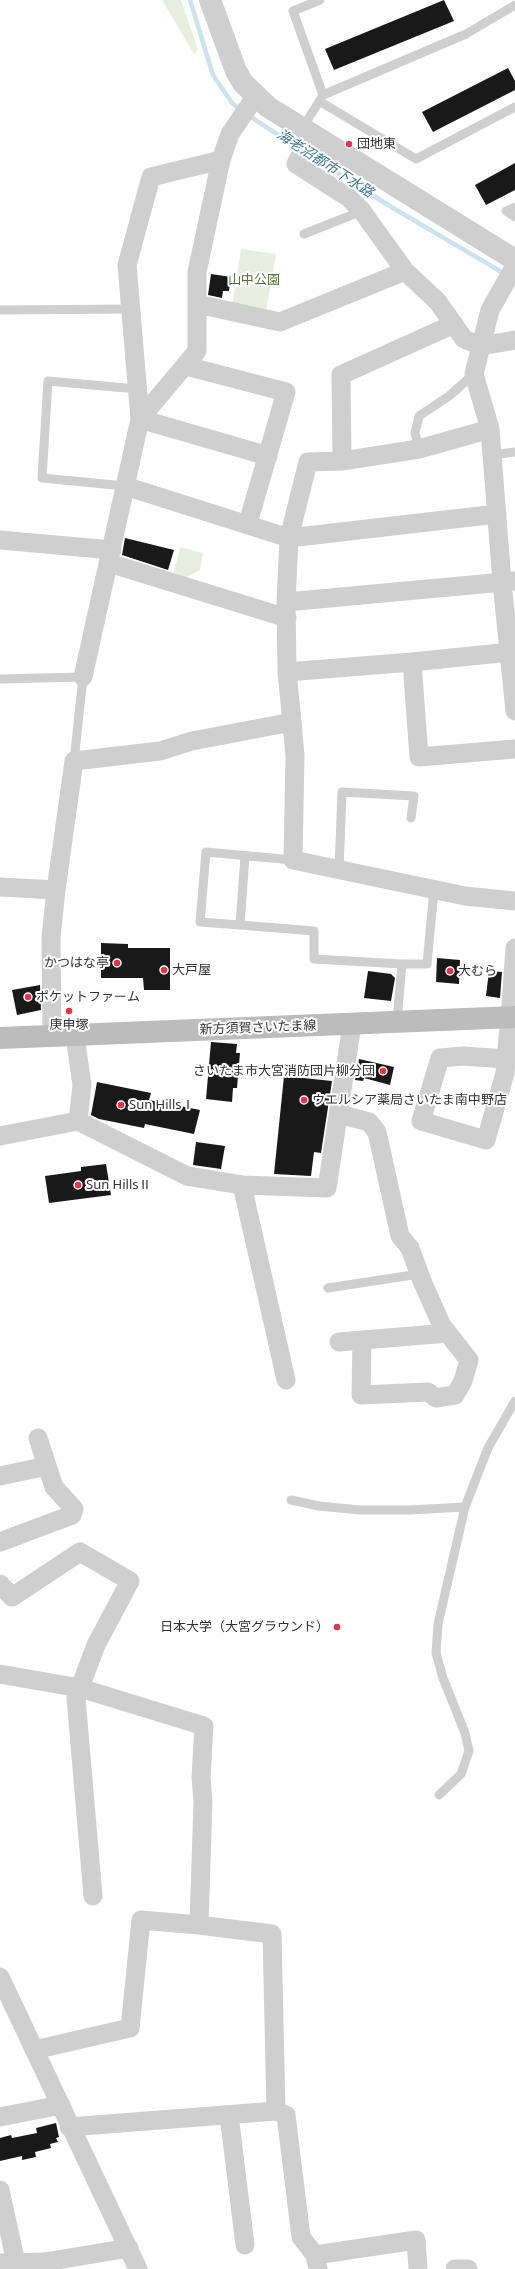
<!DOCTYPE html>
<meta charset="utf-8">
<style>
body{margin:0}
canvas{display:block;background:#fff}
</style>
<canvas width="515" height="2269"></canvas>
<script>
const ctx = document.querySelector('canvas').getContext('2d');
ctx.lineJoin = 'round';
function fill(path, color) { ctx.fillStyle = color; ctx.fill(path, 'evenodd'); }
const poly = rows => new Path2D(rows.map(r => 'M' + r).join(''));
function trace(path, color, width, dash) { ctx.strokeStyle = color; ctx.lineWidth = width; ctx.lineCap = dash ? 'butt' : 'round'; ctx.setLineDash(dash || []); ctx.stroke(path); }
function write(font, color, halo, rows, align = 'center') {
  ctx.font = font + ' "Noto Sans","Noto Sans JP",sans-serif'; ctx.lineWidth = 4; ctx.setLineDash([]); ctx.textBaseline = 'middle'; ctx.strokeStyle = halo; ctx.fillStyle = color; for (const [text, x, y, turn = 0] of rows) {
    ctx.save(); ctx.translate(x, y); ctx.rotate((+turn || 0) * Math.PI / 180); ctx.textAlign = isNaN(turn) ? turn : align; if (halo) ctx.strokeText(text, 0, 0); ctx.fillText(text, 0, 0); ctx.restore();
  }
}
const green = poly([
 [162,0,181,0,198,50,194,54],
 [241,249,276,254,266,311,232,306],
 [180,547,203,553,200,570,183,579,173,576]
]);
const stream = poly([
 [190,0,213,75,232,103,242,111],
 [248,115,298,148],
 [306,153,393,208,505,274]
]);
const building = poly([
 [444,0,454,21,334,70,325,49],
 [508,68,515,81,515,90,433,132,422,112],
 [515,163,515,190,486,205,475,185],
 [211,274,231,277,229,291,223,291,222,298,208,295],
 [125,538,174,550,168,570,122,555],
 [101,943,128,944,128,948,170,948,170,990,144,990,143,978,101,978],
 [437,958,460,960,459,984,436,982],
 [368,971,391,974,395,978,391,1001,364,998],
 [489,971,502,972,500,998,486,996],
 [40,985,41,1010,17,1015,12,990],
 [211,1042,237,1044,236,1053,240,1053,237,1088,233,1088,232,1102,206,1099],
 [359,1059,394,1067,390,1085,364,1078,363,1081,355,1080],
 [284,1076,332,1081,321,1153,314,1152,311,1176,274,1174],
 [97,1082,151,1093,149,1100,200,1110,194,1134,145,1124,144,1128,99,1119,91,1115],
 [196,1142,225,1146,221,1169,193,1165],
 [106,1164,111,1195,49,1203,45,1176,81,1171,81,1167],
 [56,2123,59,2137,56,2138,58,2142,50,2144,51,2148,35,2152,36,2157,22,2160,22,2156,0,2161,0,2138,11,2135,12,2138,37,2133,36,2128]
]);
const service = poly([
 [320,0,293,11,323,95],
 [319,101,416,159,515,107],
 [302,129,323,95,466,34,515,5],
 [515,207,506,211,515,217],
 [304,234,362,211],
 [0,310,131,309],
 [419,449,415,433,419,416,449,396,474,374],
 [492,455,515,452],
 [125,486,42,478,48,381,137,389],
 [0,679,83,677,74,761],
 [245,856,240,925,200,922,206,852,293,860],
 [339,870,342,792,414,796,411,818],
 [240,925,314,931,314,959,402,964],
 [397,1021,402,964,427,964,434,890],
 [328,1288,419,1274],
 [291,1500,319,1506,360,1510,410,1510,465,1507],
 [439,1795,461,1774,469,1751,465,1733,443,1678,436,1653,438,1624,465,1507,488,1448,515,1401]
]);
const minor = poly([
 [311,134,296,164,349,198,362,211,405,271],
 [221,160,151,177,127,265,140,419,268,456],
 [515,266,490,310,474,374,490,429,502,582,515,711],
 [197,304,280,322,405,271,438,302,464,339,481,346,515,340],
 [186,366,286,392,248,523],
 [342,461,341,375,454,324],
 [125,486,289,538,497,514],
 [0,540,112,550],
 [109,563,287,618],
 [286,602,515,581],
 [412,662,510,652],
 [287,672,412,662,419,757,515,749],
 [83,677,140,419,197,351,197,272,221,160,230,134,255,97],
 [292,722,295,756,293,860,465,896,515,901],
 [0,887,56,890],
 [75,1036,82,1085,78,1121],
 [52,1037,51,937,56,890,74,761,160,751,192,741,292,722,287,672,286,602,289,538,308,462,342,461,419,449,490,429],
 [506,1059,463,1056,440,1058,421,1121,486,1140,505,1073,506,1059,510,1018,515,948],
 [339,1114,369,1122,377,1132,400,1236,410,1248,422,1281,442,1326,469,1360,463,1381,455,1395,436,1398,428,1392,361,1395,362,1340],
 [0,1136,78,1121,187,1176,242,1185,286,1380],
 [242,1185,327,1188,352,1024],
 [339,1342,448,1333],
 [0,1476,47,1466],
 [0,1542,72,1515,74,1509,54,1487,38,1438],
 [0,1584,12,1597,80,1552,130,1581,96,1645,76,1698,93,1896],
 [0,1674,80,1688,204,1726,201,1777,203,1801,199,1925,272,1934,276,2111],
 [0,1977,138,2269],
 [34,2050,130,2028,141,1920,199,1925],
 [229,2115,245,2245],
 [0,2117,61,2105],
 [69,2127,276,2111,286,2115,301,2237,315,2255,318,2269],
 [0,2190,16,2263],
 [315,2255,416,2240,418,2269],
 [0,2263,45,2262,129,2248],
 [455,2269,468,2269]
]);
const tertiary = poly([
 [210,0,236,71,243,83,268,107,515,260]
]);
const secondary = poly([
 [0,1038,515,1017]
]);
const markers = [
 [349,144,4,"#f02e45"],
 [117,963,4,"#f02e45"],
 [164,970,4,"#f02e45"],
 [450,971,4,"#f02e45"],
 [28,997,4,"#f02e45"],
 [69,1011,4,"#f02e45"],
 [383,1071,4,"#f02e45"],
 [304,1100,4,"#f02e45"],
 [121,1105,4,"#f02e45"],
 [78,1185,4,"#f02e45"],
 [337,1627,4,"#f02e45"]
];
const poiNames = [
 ["団地東",357,144],
 ["かつはな亭",109,963,"right"],
 ["大戸屋",172,970],
 ["大むら",458,971],
 ["ポケットファーム",36,997],
 ["庚申塚",69,1025,"center"],
 ["さいたま市大宮消防団片柳分団",375,1071,"right"],
 ["ウエルシア薬局さいたま南中野店",312,1100],
 ["Sun HillsⅠ",129,1105],
 ["Sun HillsⅡ",86,1185],
 ["日本大学（大宮グラウンド）",329,1627,"right"]
];
const parkNames = [
 ["山中公園",254,280]
];
const streetNames = [
 ["新方須賀さいたま線",258,1028,-2]
];
const waterNames = [
 ["海老沼都市下水路",325,164,33]
];
fill(green, '#e9efe0');
trace(stream, '#cce3ef', 4.5);
fill(building, '#191919');
trace(service, '#cfcfcf', 9);
trace(minor, '#cfcfcf', 19);
trace(tertiary, '#cfcfcf', 22);
trace(secondary, '#bcbcbc', 22);
for (const [x, y, r, color] of markers) { const dot = new Path2D(); dot.arc(x, y, r, 0, 2 * Math.PI); ctx.fillStyle = color; ctx.fill(dot); trace(dot, '#fff', 1.5); }
write('13px', '#323232', '#fff', poiNames, 'left');
write('13px', '#58723c', '#fff', parkNames);
write('13px', '#323232', '#fff', streetNames);
write('italic 14px', '#3a7a9b', '#fff', waterNames);
</script>
